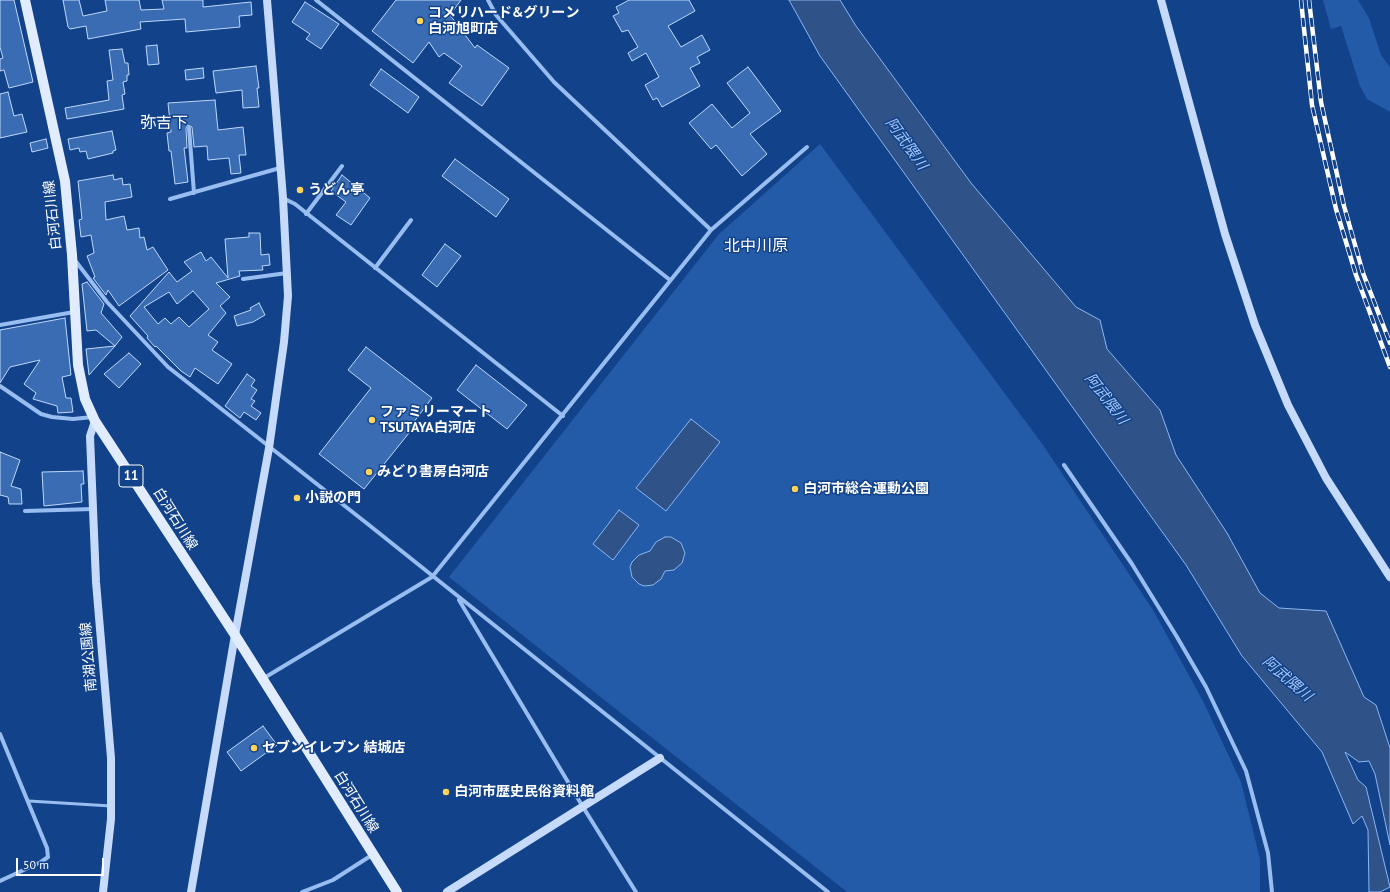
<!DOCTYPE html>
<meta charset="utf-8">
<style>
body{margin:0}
#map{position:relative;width:1390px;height:892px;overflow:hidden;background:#12428a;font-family:"PT Sans",sans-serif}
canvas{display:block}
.scale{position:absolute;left:16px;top:858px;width:88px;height:18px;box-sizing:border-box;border:2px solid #fff;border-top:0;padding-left:5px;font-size:12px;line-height:14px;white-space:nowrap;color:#fff;-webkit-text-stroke:3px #12428a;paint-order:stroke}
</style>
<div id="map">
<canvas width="1390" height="892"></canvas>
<div class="scale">50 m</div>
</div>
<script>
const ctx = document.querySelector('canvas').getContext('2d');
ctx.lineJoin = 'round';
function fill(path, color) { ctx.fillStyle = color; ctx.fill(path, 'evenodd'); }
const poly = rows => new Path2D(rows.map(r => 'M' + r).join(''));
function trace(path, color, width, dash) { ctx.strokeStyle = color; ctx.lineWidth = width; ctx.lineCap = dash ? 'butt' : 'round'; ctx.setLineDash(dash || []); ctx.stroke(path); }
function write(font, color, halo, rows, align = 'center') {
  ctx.font = font + ' "PT Sans","Noto Sans JP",sans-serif'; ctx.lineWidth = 3; ctx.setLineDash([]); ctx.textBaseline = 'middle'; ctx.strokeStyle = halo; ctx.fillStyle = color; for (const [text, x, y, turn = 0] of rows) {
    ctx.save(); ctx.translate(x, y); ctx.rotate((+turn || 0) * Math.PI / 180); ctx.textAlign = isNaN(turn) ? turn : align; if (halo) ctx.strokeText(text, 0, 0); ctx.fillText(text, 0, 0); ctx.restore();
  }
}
const green = poly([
 [1323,0,1358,0,1369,18,1381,55,1390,67,1390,112,1367,99,1360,86,1341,26,1331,29],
 [820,144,1043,445,1153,610,1203,701,1241,782,1260,859,1260,892,847,892,449,577,719,234]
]);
const water = poly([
 [789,0,840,0,856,26,971,183,1076,307,1100,320,1107,349,1160,410,1176,455,1227,533,1260,593,1279,608,1326,611,1364,697,1376,705,1390,748,1390,845,1375,774,1369,761,1359,762,1345,752,1358,780,1366,787,1390,887,1380,892,1369,892,1368,830,1362,816,1353,824,1322,752,1242,656,1186,565,820,56,789,0],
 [691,419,720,442,666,511,636,488,691,419],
 [619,510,639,525,613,560,593,544,619,510],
 [665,537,671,537,681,543,685,553,682,563,674,570,665,571,661,579,653,585,644,586,639,584,632,577,630,567,632,562,639,555,650,551,656,542,665,537]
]);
const building = poly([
 [0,0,14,0,33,82,9,88,4,70,0,71,0,59,3,58,0,47,0,0],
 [63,0,79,0,83,16,107,11,105,0,139,0,141,10,164,9,162,0,203,0,203,7,251,2,252,15,239,16,240,27,186,32,185,19,140,22,141,29,88,39,86,26,70,29,68,27,63,0],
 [396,0,461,0,450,15,475,48,477,45,509,68,482,106,449,83,462,66,444,53,439,57,429,42,413,63,372,31,396,0],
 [629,0,689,0,695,11,668,26,681,47,702,35,710,50,697,57,700,63,690,68,700,86,662,107,657,98,653,100,645,85,659,77,646,53,632,61,628,53,638,47,628,30,622,32,613,16,619,13,616,7,629,0],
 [305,2,339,24,321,49,306,39,310,34,292,22,305,2],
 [157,45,159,64,148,65,146,46,157,45],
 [122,49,125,63,128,63,129,75,127,75,127,81,123,82,125,94,122,95,124,109,67,119,65,108,109,100,107,81,113,80,109,50,122,49],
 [256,66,259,88,257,88,259,107,243,108,242,90,216,93,213,71,256,66],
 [748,67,781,111,750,134,767,154,742,176,716,145,711,149,689,123,712,104,732,128,750,113,727,83,748,67],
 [203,68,204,78,186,80,185,70,203,68],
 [381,69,419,97,408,113,370,85,381,69],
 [8,92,14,116,22,114,27,132,0,138,0,94,8,92],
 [215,100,218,130,243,127,246,155,239,155,241,173,231,174,229,158,208,160,207,146,194,147,192,127,188,125,186,128,187,148,184,148,188,182,175,184,171,151,169,151,167,133,171,132,168,103,215,100],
 [112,131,116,150,113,151,113,153,88,159,86,151,80,152,79,148,70,150,68,139,112,131],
 [46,139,48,148,32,152,30,143,46,139],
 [455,159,509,199,496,217,442,176,455,159],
 [113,175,114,180,122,178,123,185,130,184,132,197,105,202,106,220,124,216,127,230,139,228,140,238,144,237,147,250,153,247,168,270,119,306,108,290,106,295,93,278,95,277,87,256,94,253,91,235,81,237,79,220,82,219,78,181,113,175],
 [342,175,370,198,351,225,336,215,346,202,331,191,342,175],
 [249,233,260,233,261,255,269,254,270,265,262,266,263,270,239,271,240,276,216,283,230,297,220,306,226,313,208,335,218,342,212,350,232,364,218,384,195,368,190,377,181,371,156,346,155,347,147,338,148,336,130,316,169,272,177,282,192,271,184,262,201,252,206,261,211,257,228,278,225,239,249,237,249,233],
 [193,291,209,309,189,327,179,317,171,324,165,318,158,324,144,307,169,292,177,304,193,291],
 [445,244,461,256,437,287,422,275,445,244],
 [87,282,104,304,101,313,122,337,115,346,96,330,87,331,82,284,87,282],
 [259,303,265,315,253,322,237,326,234,316,251,310,250,308,259,303],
 [65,318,71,375,62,377,66,398,71,398,73,412,58,413,57,406,33,399,36,393,24,384,40,360,10,367,0,383,0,330,65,318],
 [115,346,89,375,86,349,115,346],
 [366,347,432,398,407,431,409,433,364,489,319,454,371,388,348,370,366,347],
 [129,353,141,364,119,388,104,374,129,353],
 [476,365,527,405,507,429,457,390,476,365],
 [247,374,255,380,251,386,257,390,251,399,255,401,251,406,261,413,256,420,244,412,240,418,225,406,247,374],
 [0,452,20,460,11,486,21,489,22,504,9,504,8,497,0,495,0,452],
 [83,471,84,484,81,484,82,502,44,506,42,472,83,471],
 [263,726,277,745,241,771,227,752,263,726]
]);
const lane = poly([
 [29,801,111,806]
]);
const street = poly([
 [316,0,670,280],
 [488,0,496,15,554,82,711,230],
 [189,128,194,193],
 [283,198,295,204,563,416],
 [170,199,280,168],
 [306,214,342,166],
 [74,259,107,302,168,367,369,525,828,892],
 [375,268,411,220],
 [243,279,287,273],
 [0,325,74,312],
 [0,386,41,414,52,417,73,419,93,417],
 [1064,465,1132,564,1177,637,1206,687,1246,771,1268,853,1272,892],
 [25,511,93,509],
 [459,600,583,807,636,892],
 [264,678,432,577,711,230,807,147],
 [0,734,47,848,48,857,41,862,0,881],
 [302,892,333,880,372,855]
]);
const secondary = poly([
 [1161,0,1225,234,1255,325,1288,405,1326,478,1390,577],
 [95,421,90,436,96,582,111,758,111,819,103,892],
 [191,892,235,635,269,448,284,342,288,296,283,198,267,0],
 [447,892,660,758]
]);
const primary = poly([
 [25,0,65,181,72,255,78,365,85,399,95,421,235,635,397,892]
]);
const rail = poly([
 [1301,0,1312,105,1336,209,1356,275,1390,367],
 [1309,0,1321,102,1344,206,1363,273,1390,343]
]);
const markers = [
 [420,21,4,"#ffd558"],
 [300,190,4,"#ffd558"],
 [372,420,4,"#ffd558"],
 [369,472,4,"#ffd558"],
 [795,489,4,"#ffd558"],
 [297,498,4,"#ffd558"],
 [254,748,4,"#ffd558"],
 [446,792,4,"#ffd558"]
];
const shields = [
 [131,476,24]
];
const shieldNames = [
 ["11",131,476]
];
const poiNames = [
 ["コメリハード&グリーン",428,13],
 ["白河旭町店",428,29],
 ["うどん亭",308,190],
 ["ファミリーマート",380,412],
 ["TSUTAYA白河店",380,428],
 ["みどり書房白河店",377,472],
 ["白河市総合運動公園",803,489],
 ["小説の門",305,498],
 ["セブンイレブン 結城店",262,748],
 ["白河市歴史民俗資料館",454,792]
];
const streetNames = [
 ["白河石川線",53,215,-96],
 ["白河石川線",175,519,58],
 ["南湖公園線",89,657,-95],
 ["白河石川線",356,802,58]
];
const waterNames = [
 ["阿武隈川",906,144,54],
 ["阿武隈川",1106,399,52],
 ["阿武隈川",1287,679,41]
];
const quarterNames = [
 ["弥吉下",164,123],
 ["北中川原",756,246]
];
fill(green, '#235ba9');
fill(water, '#2f5389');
trace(water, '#89b7f4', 1);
fill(building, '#3a6cb3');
trace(building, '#bed8fc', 1);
trace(lane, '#98bdf1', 3);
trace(street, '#98bdf1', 4);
trace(secondary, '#c6dbfc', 8);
trace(primary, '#e2ecff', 10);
trace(rail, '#fff', 4.5);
trace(rail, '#12428a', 3, [9]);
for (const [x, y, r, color] of markers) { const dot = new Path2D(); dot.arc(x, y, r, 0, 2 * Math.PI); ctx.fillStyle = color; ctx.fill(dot); trace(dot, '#12428a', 1.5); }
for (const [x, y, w] of shields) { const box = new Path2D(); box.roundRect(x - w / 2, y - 11, w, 22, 3); ctx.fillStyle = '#12428a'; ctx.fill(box); trace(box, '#fff', 1); }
write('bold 13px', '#fff', null, shieldNames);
write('bold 14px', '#fff', '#12428a', poiNames, 'left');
write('14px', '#fff', '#12428a', streetNames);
write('italic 15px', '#a3c7f8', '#12428a', waterNames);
write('16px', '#fff', '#12428a', quarterNames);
</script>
